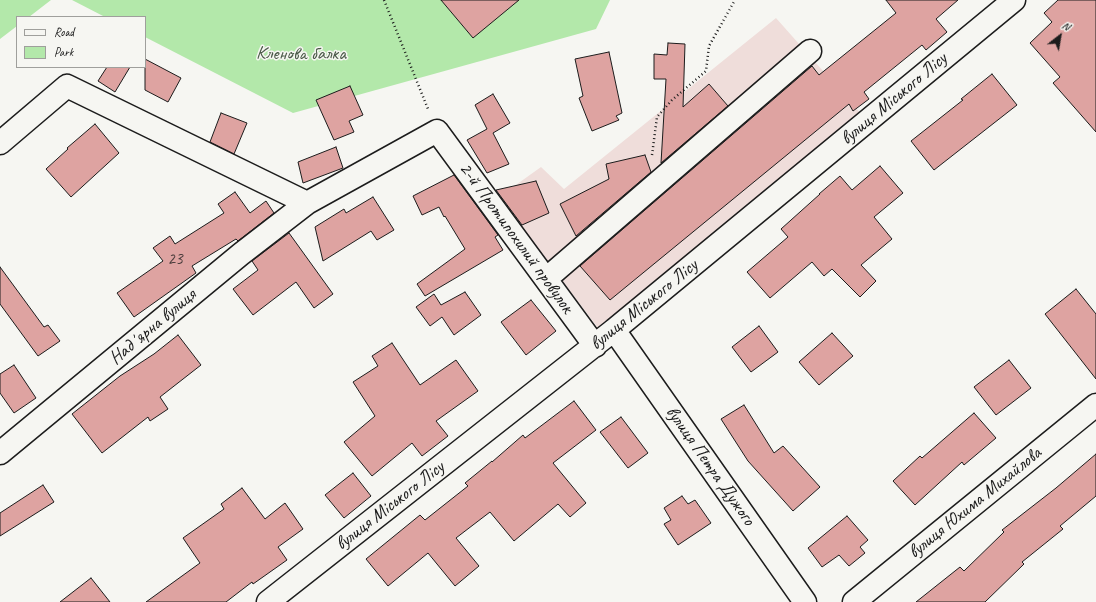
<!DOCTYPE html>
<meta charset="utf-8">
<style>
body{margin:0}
#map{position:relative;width:1096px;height:602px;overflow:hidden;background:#f6f6f2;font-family:Caveat,sans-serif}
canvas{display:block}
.legend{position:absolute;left:16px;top:16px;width:130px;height:52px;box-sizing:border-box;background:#f6f6f2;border:1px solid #9f9f9c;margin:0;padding:5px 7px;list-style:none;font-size:12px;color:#1c1c1c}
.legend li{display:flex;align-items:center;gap:8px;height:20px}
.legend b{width:20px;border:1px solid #9f9f9c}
.north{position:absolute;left:1040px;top:16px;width:40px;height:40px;-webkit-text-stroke:3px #f6f6f2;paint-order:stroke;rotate:31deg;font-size:11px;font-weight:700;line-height:16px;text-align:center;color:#1c1c1c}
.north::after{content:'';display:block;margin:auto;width:14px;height:18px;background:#1c1c1c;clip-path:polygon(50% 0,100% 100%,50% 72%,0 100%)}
</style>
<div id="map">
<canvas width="1096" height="602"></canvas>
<ul class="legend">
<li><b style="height:5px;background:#f6f6f2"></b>Road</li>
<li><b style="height:11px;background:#b3e8aa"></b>Park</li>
</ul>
<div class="north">N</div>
</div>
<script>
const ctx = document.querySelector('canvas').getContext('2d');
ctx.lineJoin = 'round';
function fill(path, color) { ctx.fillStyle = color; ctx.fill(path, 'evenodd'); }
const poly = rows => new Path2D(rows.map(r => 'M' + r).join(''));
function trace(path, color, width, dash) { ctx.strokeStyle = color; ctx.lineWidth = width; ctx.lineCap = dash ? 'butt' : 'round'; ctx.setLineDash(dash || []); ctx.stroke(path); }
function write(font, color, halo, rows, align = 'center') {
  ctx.font = font + ' Caveat,sans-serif'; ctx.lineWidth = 3; ctx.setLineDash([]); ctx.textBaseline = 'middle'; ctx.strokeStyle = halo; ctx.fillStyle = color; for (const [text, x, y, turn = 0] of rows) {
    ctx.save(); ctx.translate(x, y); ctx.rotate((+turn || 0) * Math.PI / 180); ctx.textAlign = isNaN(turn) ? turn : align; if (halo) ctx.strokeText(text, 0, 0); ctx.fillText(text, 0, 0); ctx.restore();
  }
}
const built = poly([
 [776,18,863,116,598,328,499,197,541,167,564,189]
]);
const green = poly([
 [0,0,51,0,29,17,17,17,17,26,0,39],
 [72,0,610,0,596,29,293,113,145,37,145,17,105,17]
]);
const building = poly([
 [441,0,519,0,473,38,441,0],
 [886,0,958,0,936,19,947,32,926,50,922,45,864,92,869,99,853,111,849,104,610,300,580,266,812,66,819,75,896,13,886,0],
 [1058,0,1096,0,1096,132,1053,83,1060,77,1030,43,1052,22,1044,13,1058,0],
 [668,43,685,44,683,107,709,84,728,106,661,163,666,79,654,79,654,54,667,55,668,43],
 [609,52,622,113,616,116,619,120,592,131,579,98,583,96,575,59,609,52],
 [145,59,181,78,168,102,145,90,145,59],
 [107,67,130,67,115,92,98,81,107,67],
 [992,74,1017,105,934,170,911,141,963,100,961,99,992,74],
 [350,86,363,115,349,121,354,132,334,140,316,100,350,86],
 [493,94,510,123,493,133,509,164,487,173,467,140,487,129,475,105,493,94],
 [221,113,247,123,234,154,210,142,221,113],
 [95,124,119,153,71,197,46,169,68,149,67,148,95,124],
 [336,147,343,168,303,183,298,162,336,147],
 [645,155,651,172,576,236,560,204,609,179,606,164,645,155],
 [880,166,903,193,874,217,892,239,861,265,876,281,860,297,832,269,824,276,812,262,770,298,747,272,788,237,781,229,820,194,819,194,840,176,852,190,880,166],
 [454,175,498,235,495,237,503,250,425,296,417,284,465,249,445,216,444,217,439,207,422,215,413,196,454,175],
 [536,181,549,213,522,225,496,190,536,181],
 [235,192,250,213,266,201,274,213,238,241,236,239,192,266,196,273,134,317,117,293,163,261,153,248,170,236,175,244,224,213,218,204,235,192],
 [373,197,394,230,377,240,371,231,323,261,315,227,344,209,346,213,373,197],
 [289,233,333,294,314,308,296,282,253,315,233,289,258,270,252,261,289,233],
 [0,267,44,327,48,325,60,341,38,356,0,304,0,267],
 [1076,289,1096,314,1096,379,1045,314,1076,289],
 [465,292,481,315,454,335,442,317,430,326,416,307,434,294,441,305,465,292],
 [531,300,556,331,526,355,501,322,531,300],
 [759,326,778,352,751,372,732,347,759,326],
 [832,333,853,356,819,385,799,362,832,333],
 [178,335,201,365,160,397,168,409,150,421,148,417,102,453,72,414,120,376,154,354,178,335],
 [392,343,420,385,456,360,478,391,436,421,448,436,422,456,412,443,372,476,344,442,375,416,353,382,378,366,372,356,392,343],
 [1009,360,1031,388,996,415,974,387,1009,360],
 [14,365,36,398,14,413,0,393,0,374,14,365],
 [574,401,596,430,553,463,586,503,570,517,558,504,514,541,490,512,456,538,479,566,455,586,428,553,388,586,366,559,420,515,425,520,468,486,465,483,492,461,492,462,523,435,525,438,574,401],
 [744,405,774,453,783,446,820,487,793,511,748,461,721,419,744,405],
 [974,413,996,438,964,465,962,462,915,505,893,481,920,456,922,458,974,413],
 [621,417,648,453,628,468,600,432,621,417],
 [1096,454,1096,496,1060,526,1063,529,1022,562,1024,564,985,602,916,602,960,567,964,571,1004,532,1002,530,1056,488,1096,454],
 [353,473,371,496,344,518,325,495,353,473],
 [43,485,54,502,0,536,0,513,43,485],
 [242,488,265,519,285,503,303,529,278,547,287,560,253,584,252,582,226,602,146,602,200,563,183,538,224,509,221,504,242,488],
 [682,496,688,504,695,500,711,523,678,545,664,524,671,520,664,508,682,496],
 [847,516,868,540,860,547,865,553,849,566,839,555,822,567,808,548,847,516],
 [91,578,110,602,60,602,91,578]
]);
const path = poly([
 [384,0,428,109],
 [652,155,657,117,672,100,706,71,709,46,735,0]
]);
const minor = poly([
 [0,143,67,86,307,203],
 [546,279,810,51],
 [614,330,805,602],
 [0,453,241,254,307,203,437,131,595,346],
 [268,602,614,330,1014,0],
 [854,602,1096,405]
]);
const numberNames = [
 ["23",175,260]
];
const parkNames = [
 ["Кленова балка",301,54]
];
const streetNames = [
 ["вулиця Міського Лісу",894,99,-40],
 ["2-й Протипохилий провулок",516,238,54],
 ["вулиця Міського Лісу",644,305,-39],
 ["Надʼярна вулиця",153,327,-40],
 ["вулиця Петра Дужого",710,466,55],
 ["вулиця Юхима Михайлова",975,503,-39],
 ["вулиця Міського Лісу",390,506,-38]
];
fill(built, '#efddda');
fill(green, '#b3e8aa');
fill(building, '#dea3a1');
trace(building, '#1c1c1c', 1);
trace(minor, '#1c1c1c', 25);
trace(path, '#1c1c1c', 2.5, [1, 3]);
trace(minor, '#f6f6f2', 22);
write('17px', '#4c3e3d', null, numberNames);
write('19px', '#495947', '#f6f6f2', parkNames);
write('19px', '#1c1c1c', '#f6f6f2', streetNames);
</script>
